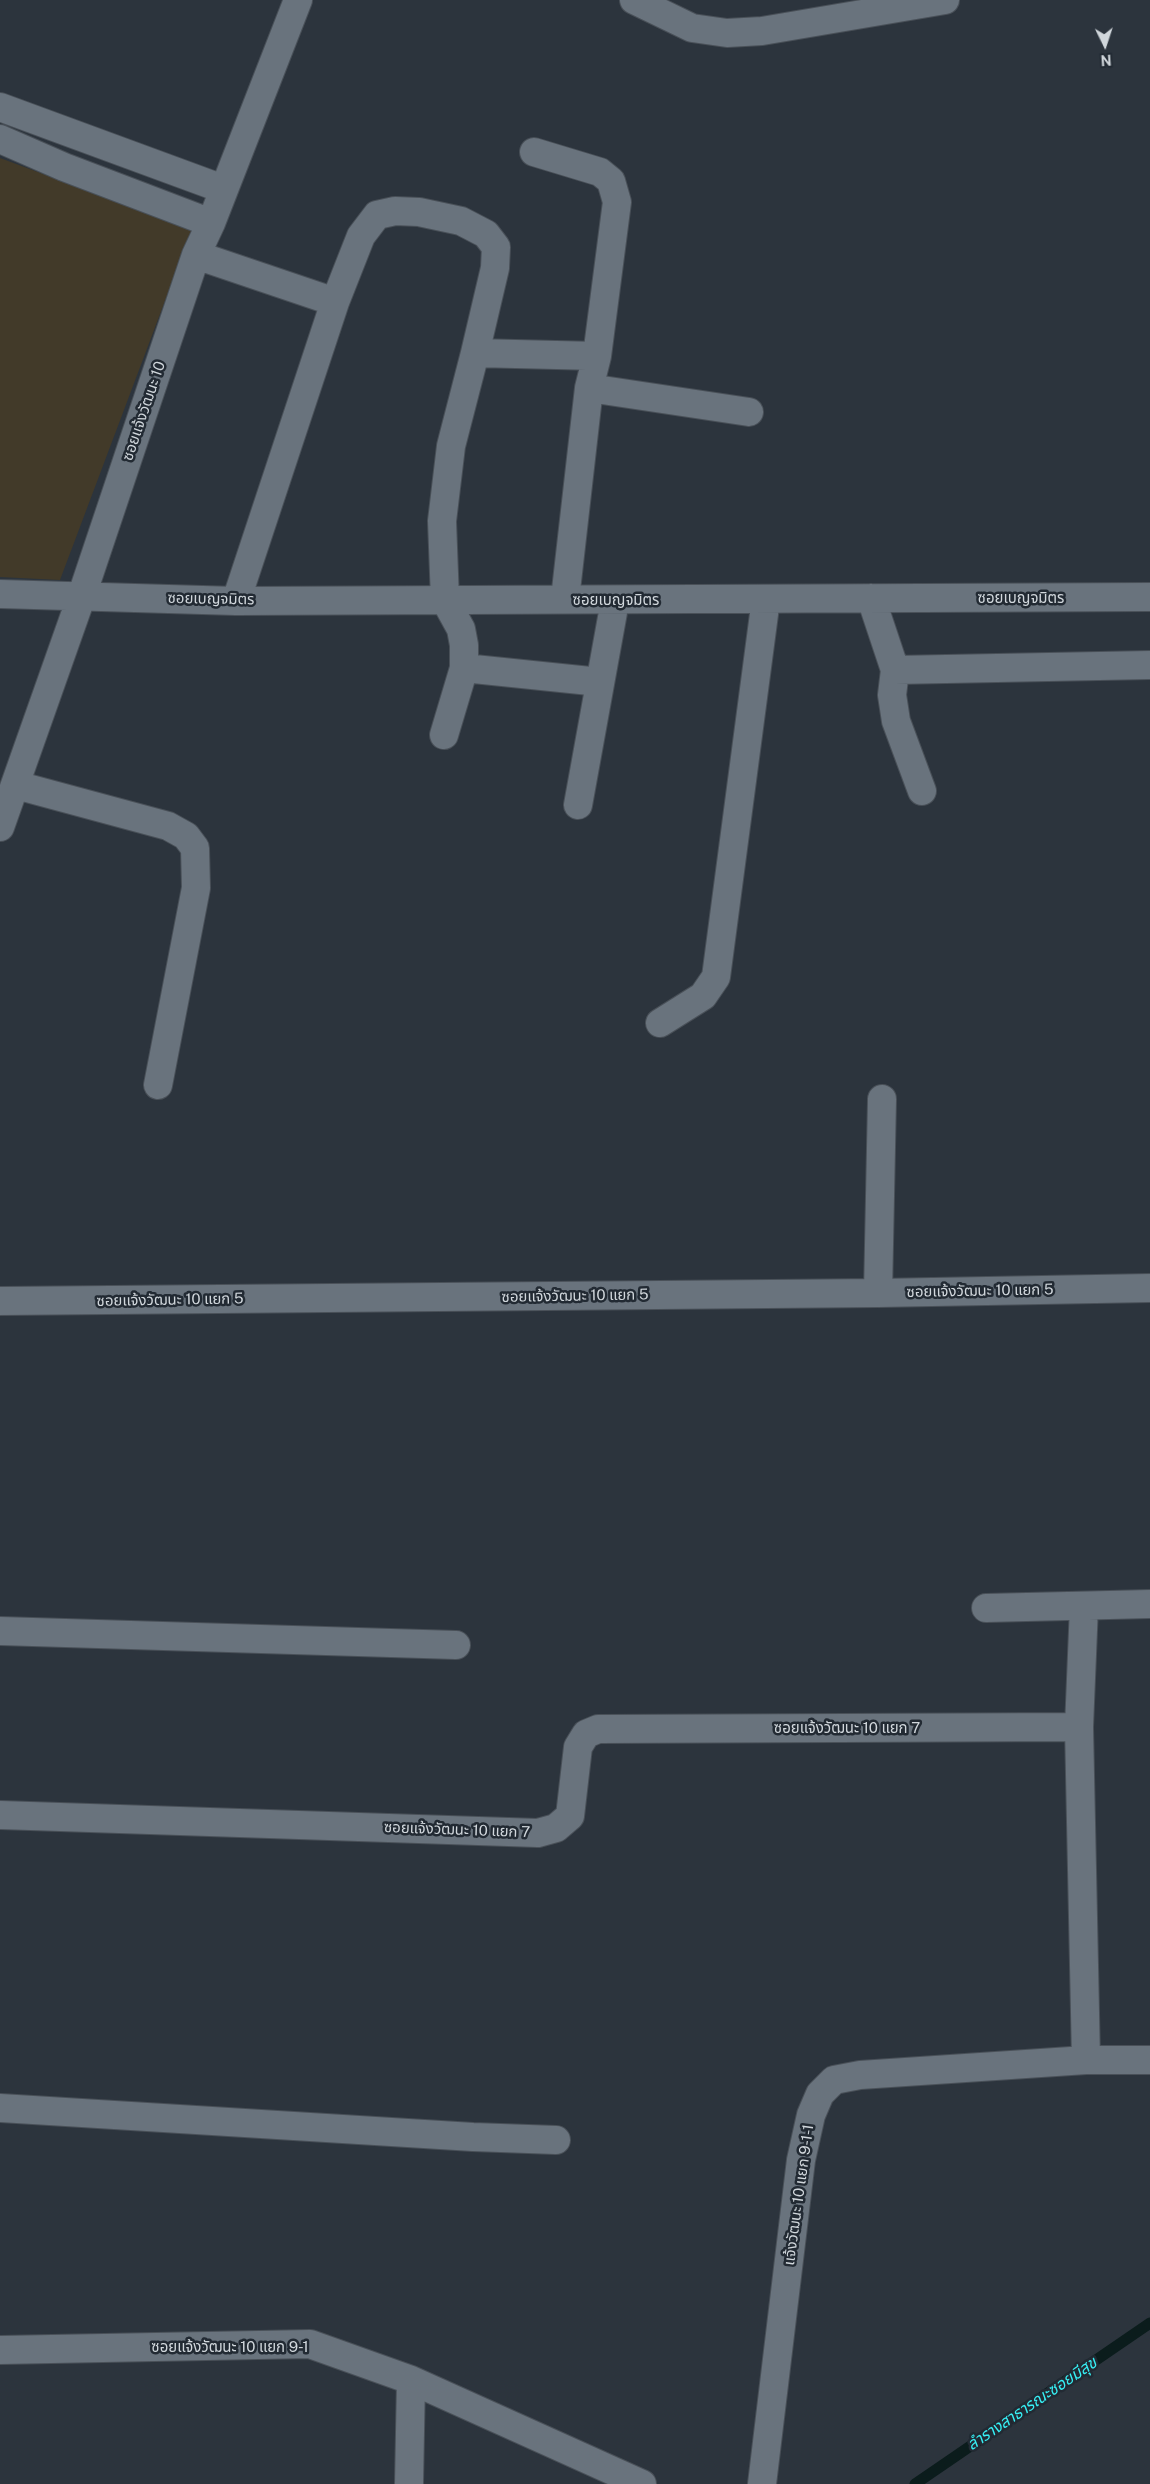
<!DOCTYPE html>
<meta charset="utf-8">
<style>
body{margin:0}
#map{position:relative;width:1150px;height:2484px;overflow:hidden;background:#2c343d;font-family:"Public Sans",sans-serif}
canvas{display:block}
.north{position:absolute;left:1080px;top:20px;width:50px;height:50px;-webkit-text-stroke:4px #222a33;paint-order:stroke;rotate:176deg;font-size:14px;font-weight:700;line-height:20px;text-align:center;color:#d1d7dc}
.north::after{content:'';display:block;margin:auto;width:18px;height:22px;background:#d1d7dc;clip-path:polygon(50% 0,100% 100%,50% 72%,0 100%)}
</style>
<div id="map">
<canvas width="1150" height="2484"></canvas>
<div class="north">N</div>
</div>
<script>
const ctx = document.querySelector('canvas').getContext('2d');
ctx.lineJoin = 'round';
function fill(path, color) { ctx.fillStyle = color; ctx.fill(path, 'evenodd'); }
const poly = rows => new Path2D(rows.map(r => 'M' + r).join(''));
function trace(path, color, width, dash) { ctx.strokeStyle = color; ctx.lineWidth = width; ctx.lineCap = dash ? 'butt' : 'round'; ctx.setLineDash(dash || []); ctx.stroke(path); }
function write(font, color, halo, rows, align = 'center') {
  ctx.font = font + ' "Public Sans","Noto Sans Thai",sans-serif'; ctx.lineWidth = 5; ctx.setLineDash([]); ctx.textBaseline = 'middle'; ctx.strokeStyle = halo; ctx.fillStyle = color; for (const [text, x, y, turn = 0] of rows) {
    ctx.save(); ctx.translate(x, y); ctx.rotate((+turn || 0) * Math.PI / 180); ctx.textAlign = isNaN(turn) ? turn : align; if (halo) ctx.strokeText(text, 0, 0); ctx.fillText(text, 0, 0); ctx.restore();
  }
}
const commercial = poly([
 [0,158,192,229,60,580,0,577]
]);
const stream = poly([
 [915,2484,1150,2323]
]);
const minor = poly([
 [634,0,692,28,727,33,762,31,945,0],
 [0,107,223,189],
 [0,139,64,167,211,223],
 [534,152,600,172,611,181,617,202,597,356,589,388,565,599],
 [196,255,335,302],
 [589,388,749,412],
 [0,594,236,601,1150,597],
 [871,598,895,670],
 [236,601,335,302,361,236,377,215,395,211,419,212,461,221,486,234,496,247,495,268,475,353],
 [464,668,464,645,461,629,445,600,442,521,451,446,475,353,597,356],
 [444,735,464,668,600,682],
 [16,785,168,826,186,836,195,848,196,888,158,1085],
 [922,791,896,721,892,695,895,670,1150,665],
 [578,805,615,601],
 [0,827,82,595,196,255,211,223,298,0],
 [660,1023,703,996,716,977,766,599],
 [878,1293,882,1099],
 [0,1301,878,1293,1150,1288],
 [1084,1606,1079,1727,1086,2060],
 [986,1608,1150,1604],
 [0,1631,456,1645],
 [0,1815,538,1833,556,1828,570,1816,578,1747,586,1734,598,1729,1079,1727],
 [0,2108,473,2137,556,2140],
 [0,2350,310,2344,411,2380,642,2484],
 [409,2484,411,2380],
 [762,2484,801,2160,811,2115,820,2094,834,2080,860,2075,1086,2060,1150,2060]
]);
const streetNames = [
 ["ซอยแจ้งวัฒนะ 10",144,411,-71],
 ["ซอยเบญจมิตร",1021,598],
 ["ซอยเบญจมิตร",211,599,1],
 ["ซอยเบญจมิตร",616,600],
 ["ซอยแจ้งวัฒนะ 10 แยก 5",980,1291,-1],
 ["ซอยแจ้งวัฒนะ 10 แยก 5",575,1296,-1],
 ["ซอยแจ้งวัฒนะ 10 แยก 5",170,1300,-1],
 ["ซอยแจ้งวัฒนะ 10 แยก 7",847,1728],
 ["ซอยแจ้งวัฒนะ 10 แยก 7",457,1830,2],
 ["แจ้งวัฒนะ 10 แยก 9-1-1",799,2195,-82],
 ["ซอยแจ้งวัฒนะ 10 แยก 9-1",230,2347]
];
const waterNames = [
 ["ลำรางสาธารณะซอยมีสุข",1032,2404,-34]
];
fill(commercial, '#423a29');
trace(stream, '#0b1c1c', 11);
trace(minor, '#495058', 30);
trace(minor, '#69737d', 28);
write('15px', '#d1d7dc', '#222a33', streetNames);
write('italic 16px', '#37f0f5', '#222a33', waterNames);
</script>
